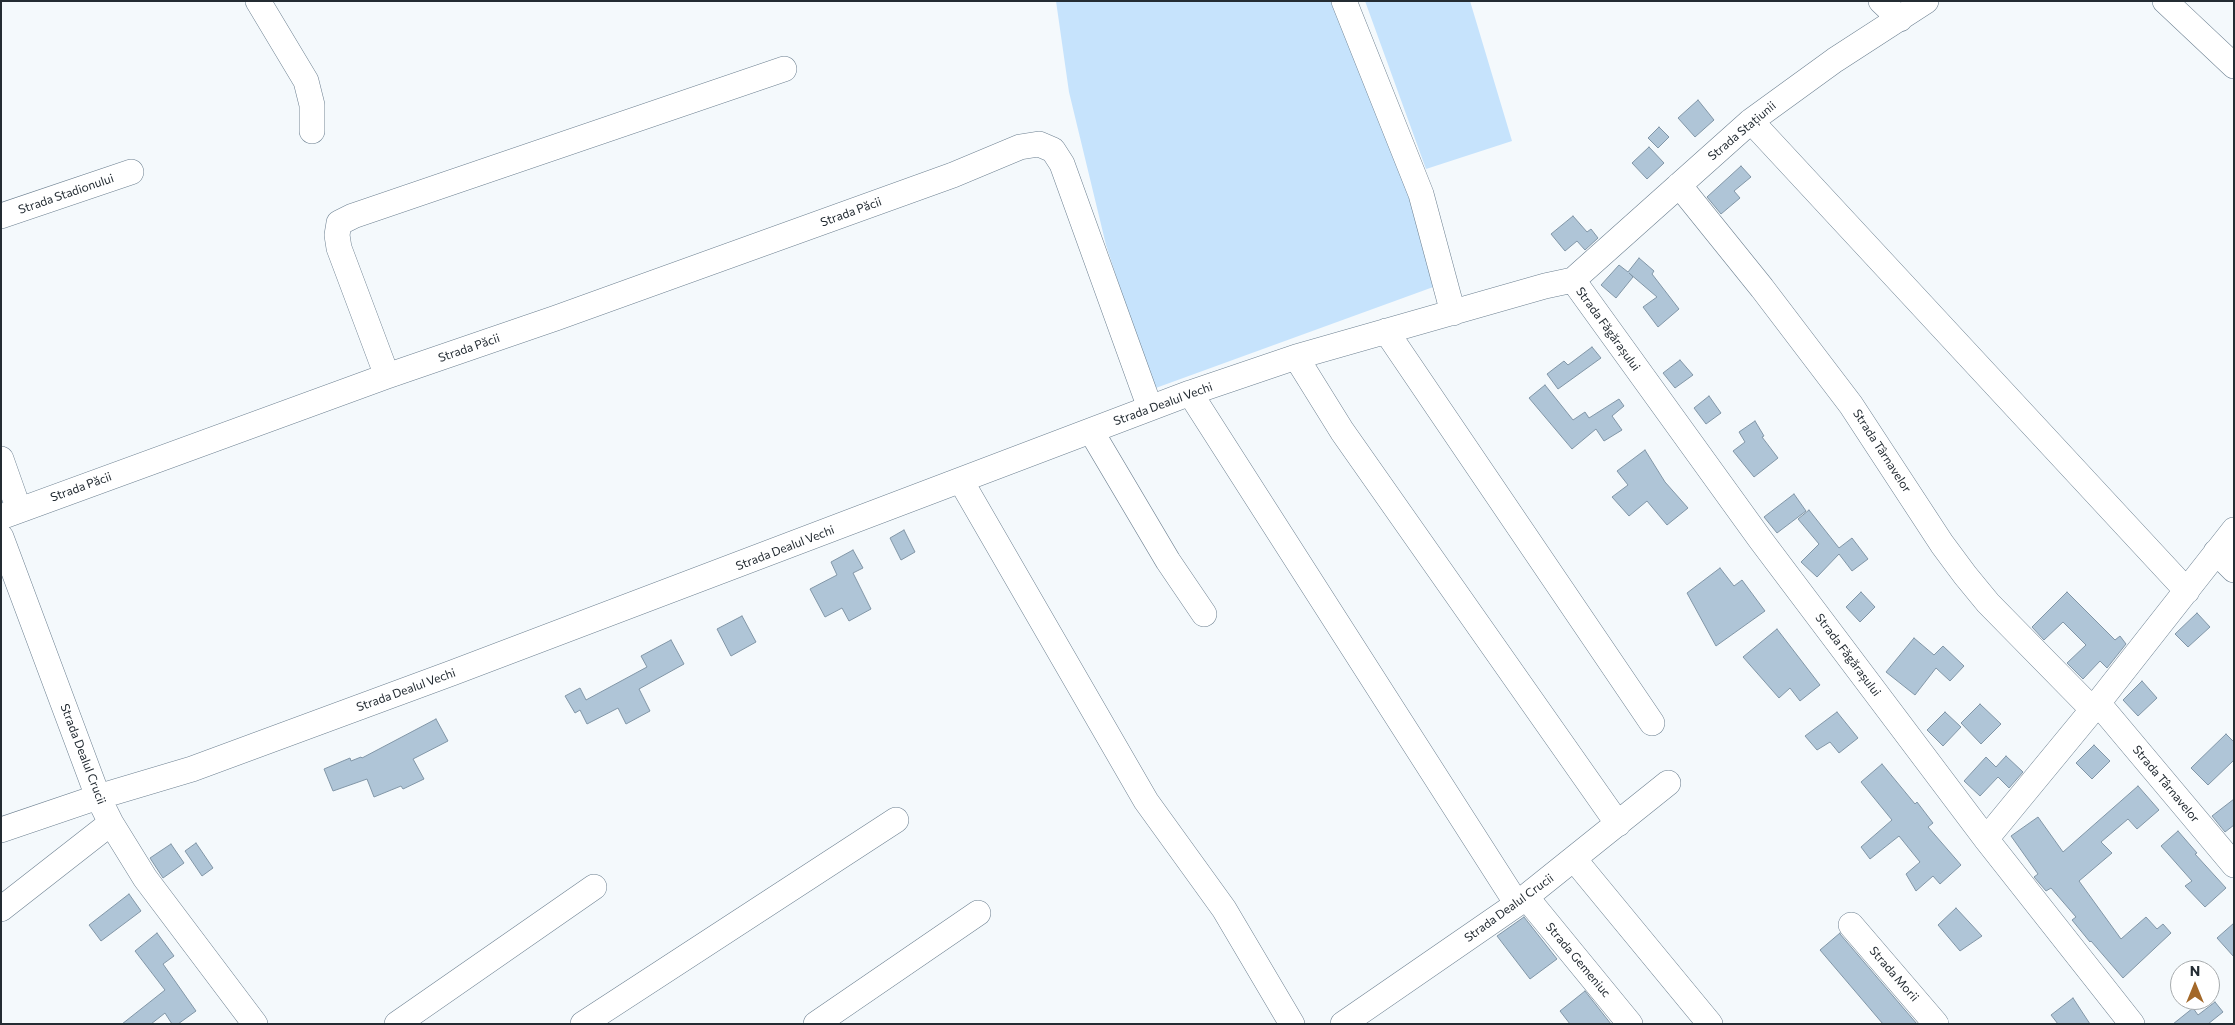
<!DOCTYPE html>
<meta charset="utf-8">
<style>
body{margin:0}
#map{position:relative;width:2235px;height:1025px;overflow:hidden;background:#f4f9fc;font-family:Commissioner,sans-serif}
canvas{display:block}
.frame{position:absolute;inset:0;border:2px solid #242c33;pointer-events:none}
.north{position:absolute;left:2170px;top:960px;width:50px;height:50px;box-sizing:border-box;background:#fff;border:1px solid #a7abad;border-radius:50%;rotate:0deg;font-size:14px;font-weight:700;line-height:20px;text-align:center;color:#242c33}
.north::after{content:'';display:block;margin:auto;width:18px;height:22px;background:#a36829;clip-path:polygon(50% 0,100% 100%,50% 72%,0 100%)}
</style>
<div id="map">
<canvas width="2235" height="1025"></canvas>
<div class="frame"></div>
<div class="north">N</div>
</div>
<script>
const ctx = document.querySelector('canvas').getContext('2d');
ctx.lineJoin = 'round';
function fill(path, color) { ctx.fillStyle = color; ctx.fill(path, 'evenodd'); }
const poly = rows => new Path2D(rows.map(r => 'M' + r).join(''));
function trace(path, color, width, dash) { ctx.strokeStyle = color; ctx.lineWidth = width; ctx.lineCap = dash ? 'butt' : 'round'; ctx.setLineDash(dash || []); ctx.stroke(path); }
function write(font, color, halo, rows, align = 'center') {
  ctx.font = font + ' Commissioner,sans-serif'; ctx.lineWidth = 4; ctx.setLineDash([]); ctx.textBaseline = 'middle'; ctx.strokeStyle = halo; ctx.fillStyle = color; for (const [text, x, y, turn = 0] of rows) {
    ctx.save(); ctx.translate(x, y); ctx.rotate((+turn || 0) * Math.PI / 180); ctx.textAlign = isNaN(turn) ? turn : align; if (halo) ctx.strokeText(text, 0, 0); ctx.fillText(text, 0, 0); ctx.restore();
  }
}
const green = poly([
 [1056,1,1337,1,1400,160,1436,286,1153,389,1106,245,1069,92],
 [1365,1,1470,1,1512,141,1426,169]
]);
const building = poly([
 [1698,100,1714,120,1695,137,1678,118,1698,100],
 [1659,127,1669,137,1658,148,1648,138,1659,127],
 [1649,147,1664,163,1647,179,1632,163,1649,147],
 [1741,166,1751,177,1734,191,1740,198,1721,214,1707,197,1741,166],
 [1573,216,1587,232,1591,229,1598,238,1585,250,1577,241,1565,251,1551,234,1573,216],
 [1639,258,1654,271,1652,274,1679,309,1658,327,1643,307,1657,297,1629,273,1633,277,1616,298,1601,285,1619,265,1628,272,1639,258],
 [1592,347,1601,358,1558,389,1547,374,1564,361,1568,365,1592,347],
 [1680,360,1693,375,1675,388,1663,373,1680,360],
 [1545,385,1573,420,1585,412,1589,418,1619,399,1624,406,1612,416,1622,430,1604,441,1596,429,1572,449,1529,398,1545,385],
 [1709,396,1721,413,1706,424,1694,408,1709,396],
 [1755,421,1764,436,1762,437,1778,458,1754,477,1733,451,1745,442,1739,432,1755,421],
 [1645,450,1665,482,1688,508,1667,525,1647,501,1629,516,1612,497,1628,485,1617,471,1645,450],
 [1794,494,1806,511,1777,533,1764,517,1794,494],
 [1809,510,1839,548,1852,538,1868,559,1852,571,1839,554,1817,577,1801,562,1819,544,1798,519,1809,510],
 [904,530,915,552,901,560,890,538,904,530],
 [853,550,863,568,853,573,871,609,849,621,842,608,825,617,810,589,837,575,831,562,853,550],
 [1720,568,1734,586,1742,580,1765,611,1716,646,1687,593,1720,568],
 [1861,592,1875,607,1860,622,1846,607,1861,592],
 [2067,592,2115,640,2120,636,2126,644,2107,668,2100,661,2083,679,2067,663,2086,645,2063,622,2044,640,2032,627,2067,592],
 [2197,613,2210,627,2188,647,2175,634,2197,613],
 [742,616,756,642,731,656,717,629,742,616],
 [1777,629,1820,685,1800,701,1790,688,1779,698,1743,657,1777,629],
 [1914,638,1934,655,1943,646,1964,666,1950,681,1936,668,1915,695,1886,672,1914,638],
 [671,640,684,664,639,689,650,711,626,724,618,708,587,724,580,710,575,713,565,696,580,688,586,700,647,667,641,656,671,640],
 [2142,681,2157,698,2138,716,2123,700,2142,681],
 [1980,704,2001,724,1981,744,1961,723,1980,704],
 [1837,712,1858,738,1839,753,1830,742,1817,750,1805,736,1837,712],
 [1945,712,1961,727,1943,746,1927,730,1945,712],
 [436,719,448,741,413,759,424,779,403,789,401,786,374,797,367,779,333,791,324,769,350,758,351,761,361,757,362,758,436,719],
 [2226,734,2234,742,2234,760,2208,785,2191,768,2226,734],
 [2094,745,2110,761,2092,779,2076,763,2094,745],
 [2006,756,2023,772,2009,788,1998,777,1980,796,1964,781,1986,757,1996,767,2006,756],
 [1882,764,1915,804,1917,802,1933,823,1928,827,1961,865,1940,884,1933,876,1916,891,1906,874,1920,862,1899,836,1870,859,1861,847,1892,820,1861,782,1882,764],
 [2138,786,2159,810,2137,829,2128,819,2101,842,2112,853,2079,881,2121,939,2146,917,2157,929,2163,924,2171,933,2123,978,2091,941,2090,942,2072,920,2076,917,2051,888,2046,891,2034,877,2038,874,2011,836,2038,817,2063,852,2138,786],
 [2234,799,2234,825,2225,832,2212,816,2234,799],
 [2178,831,2197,853,2195,854,2226,888,2205,907,2185,886,2192,881,2161,846,2178,831],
 [196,843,213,868,202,876,185,851,196,843],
 [171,844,184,863,163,878,150,858,171,844],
 [129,894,141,911,101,941,89,925,129,894],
 [1956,908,1982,936,1960,951,1938,925,1956,908],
 [1524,917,1557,959,1530,979,1497,936,1524,917],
 [2234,923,2234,957,2217,938,2234,923],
 [157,933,174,956,163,964,196,1011,178,1024,172,1024,165,1013,151,1024,122,1024,165,990,135,951,157,933],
 [1840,933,1840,934,1917,1024,1883,1024,1820,950,1840,933],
 [1585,991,1611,1024,1570,1024,1560,1011,1585,991],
 [2073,998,2090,1024,2058,1024,2051,1015,2073,998],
 [2215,1002,2223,1012,2208,1024,2173,1024,2193,1008,2198,1015,2215,1002]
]);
const minor = poly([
 [258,1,306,81,312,105,312,131],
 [1344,1,1421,194,1453,313],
 [1881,1,1900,19],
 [2165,1,2234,66],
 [1751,121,2187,591],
 [1679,185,1762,288,1851,405,1942,544,1965,575,1988,603,2093,710],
 [1,216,131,172],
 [1573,280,1760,539,1986,839,2132,1024],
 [1573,280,1751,121,1835,60,1926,1],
 [1386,331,1652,723],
 [1296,357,1342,431,1618,824],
 [387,376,339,248,337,235,339,223,353,216,784,69],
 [1190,393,1517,904],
 [1091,431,1168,561,1204,614],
 [1,459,19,510],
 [961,481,1146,801,1224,909,1292,1024],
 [1,517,387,376,556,318,953,175,1020,147,1039,144,1053,150,1062,164,1150,408],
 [1,537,98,797,111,823,145,878,255,1024],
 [2216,552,2234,570],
 [2098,703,2234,865],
 [1,830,98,797,192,769,452,673,1190,393,1296,357,1545,286,1573,280],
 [1986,839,2098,703,2234,530],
 [1574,859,1710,1024],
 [1526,897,1630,1024],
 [1,909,111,823],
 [1851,925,1936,1024],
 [397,1024,594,887],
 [583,1024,896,820],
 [816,1024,978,913],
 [1343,1024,1517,904,1668,783]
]);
const streetNames = [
 ["Strada Stațiunii",1742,131,-40],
 ["Strada Stadionului",66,194,-19],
 ["Strada Păcii",851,212,-20],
 ["Strada Făgărașului",1608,329,54],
 ["Strada Păcii",469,348,-19],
 ["Strada Dealul Vechi",1163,404,-20],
 ["Strada Târnavelor",1882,451,57],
 ["Strada Păcii",81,487,-20],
 ["Strada Dealul Vechi",785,548,-21],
 ["Strada Făgărașului",1848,655,53],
 ["Strada Dealul Vechi",406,690,-20],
 ["Strada Dealul Crucii",83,754,69],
 ["Strada Târnavelor",2166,784,50],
 ["Strada Dealul Crucii",1509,908,-36],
 ["Strada Gemeniuc",1578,960,50],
 ["Strada Morii",1894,974,49]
];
fill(green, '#c6e3fc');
fill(building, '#afc5d7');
trace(building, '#8196a7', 1);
trace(minor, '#6d8091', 26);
trace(minor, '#fff', 25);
write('12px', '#242c33', '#fff', streetNames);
</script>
